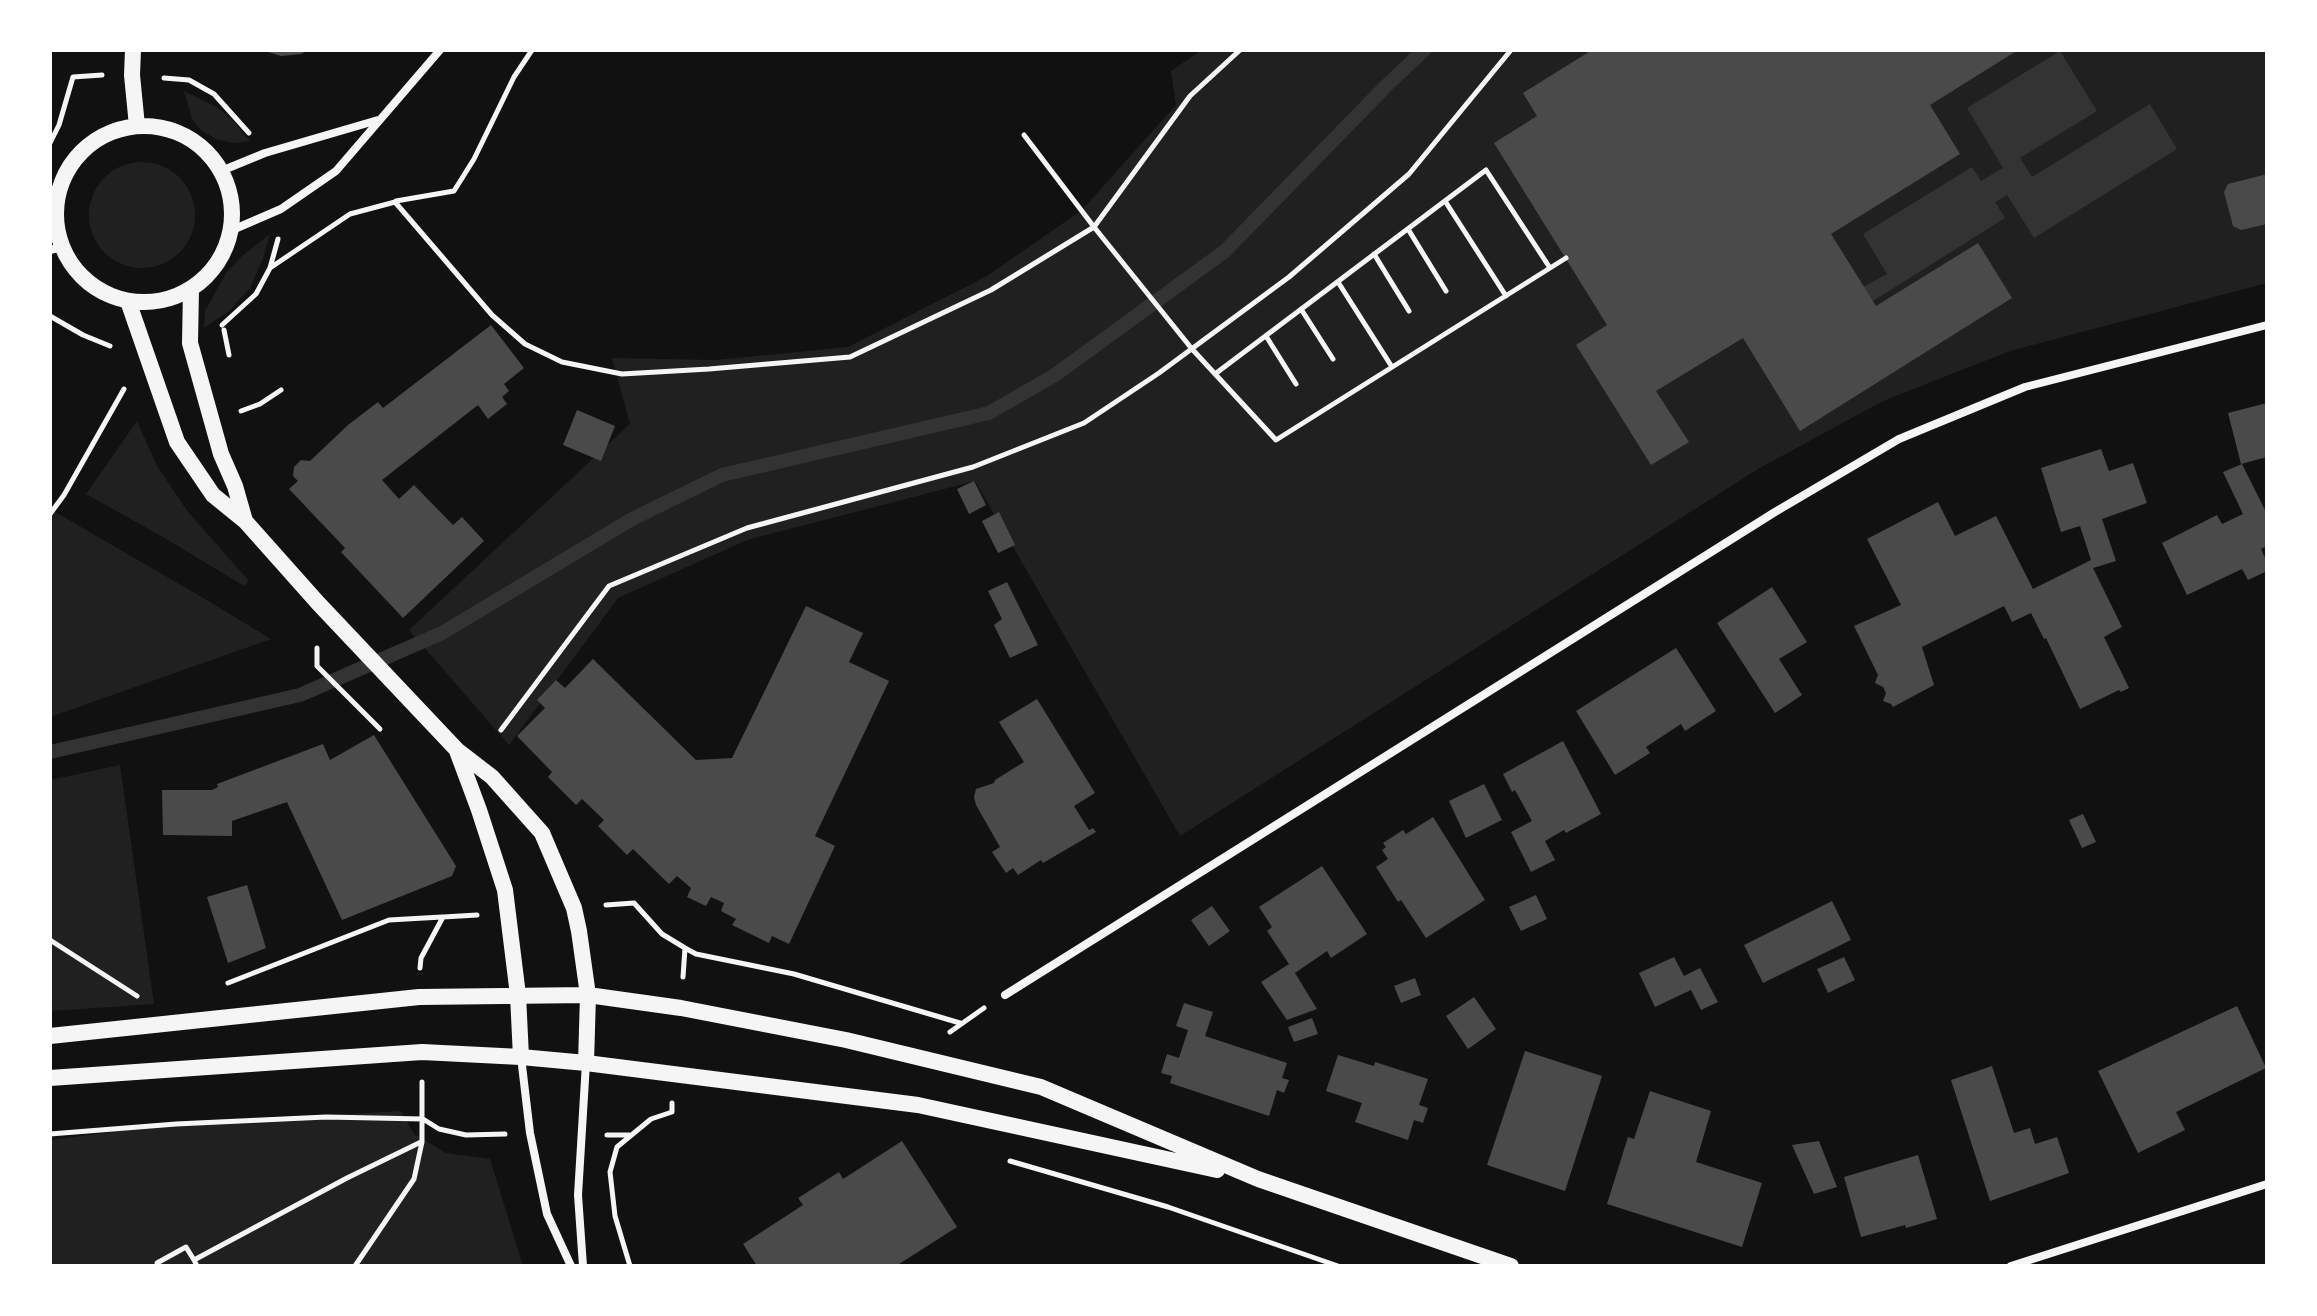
<!DOCTYPE html>
<style>
body{margin:0}
#map{position:relative;width:2317px;height:1316px;overflow:hidden;background:#111;font-family:Montserrat,sans-serif}
canvas{display:block}
.frame{position:absolute;inset:0;border:52px solid #fff;pointer-events:none}
</style>
<div id="map">
<canvas width="2317" height="1316"></canvas>
<div class="frame"></div>
</div>
<script>
const ctx = document.querySelector('canvas').getContext('2d');
ctx.lineJoin = 'round';
function fill(path, color) { ctx.fillStyle = color; ctx.fill(path, 'evenodd'); }
const poly = rows => new Path2D(rows.map(r => 'M' + r).join(''));
function trace(path, color, width, dash) { ctx.strokeStyle = color; ctx.lineWidth = width; ctx.lineCap = dash ? 'butt' : 'round'; ctx.setLineDash(dash || []); ctx.stroke(path); }
const green = poly([
 [1202,50,2267,50,2267,283,2010,351,1883,401,1758,469,1180,836,975,481,747,540,618,598,509,745,409,630,630,424,612,358,715,360,848,347,987,276,1082,210,1176,105,1171,71],
 [184,91,218,108,235,123,250,141,235,143,218,140,202,131,192,119],
 '89 215a53 53 0 1 1 106 0a53 53 0 1 1-106 0Z',
 [270,234,263,258,250,288,229,311,204,328,205,311,226,273,242,256],
 [137,421,157,466,188,512,249,581,244,586,168,540,86,494],
 [50,509,205,599,271,639,50,717],
 [120,765,154,1004,50,1011,50,780],
 [401,1111,414,1134,446,1153,490,1159,523,1266,50,1266,50,1140,176,1124]
]);
const water = poly([
 [2060,51,2097,111,2020,158,2032,177,2150,104,2177,149,2034,238,2007,195,1995,202,2005,218,1873,301,1863,287,1887,274,1863,234,1972,167,1981,181,2003,168,1967,108]
]);
const stream = poly([
 [50,752,300,695,442,633,632,519,722,475,989,413,1055,375,1225,251,1386,86,1424,50]
]);
const building = poly([
 [261,50,308,50,301,54,281,56],
 [1592,50,2018,50,1930,105,1960,154,1831,234,1876,306,1978,243,2012,298,1800,431,1743,338,1656,391,1689,442,1651,465,1576,345,1607,325,1494,143,1537,116,1523,93],
 [2267,174,2267,224,2241,230,2233,226,2224,192,2228,184],
 [491,325,524,368,504,384,509,391,502,397,507,404,488,419,478,405,382,480,399,499,414,485,453,525,462,517,484,541,403,618,341,552,345,548,289,489,298,481,293,476,294,467,301,460,310,461,348,425,378,402,383,408],
 [2267,403,2267,457,2241,464,2228,413],
 [577,410,615,426,601,461,563,445],
 [2101,449,2109,471,2133,463,2147,503,2102,519,2116,561,2093,568,2122,627,2104,637,2129,688,2121,692,2119,690,2080,709,2046,638,2044,639,2031,613,2012,622,2004,606,1922,647,1934,685,1893,707,1891,704,1883,701,1886,693,1883,687,1875,683,1878,675,1854,626,1901,605,1867,539,1938,502,1955,536,1996,516,2033,589,2091,560,2080,526,2061,532,2041,468],
 [2242,464,2267,514,2267,546,2261,549,2267,562,2267,571,2248,580,2242,569,2187,595,2162,543,2217,515,2222,524,2243,514,2223,472],
 [974,481,986,505,969,514,957,489],
 [999,512,1015,545,998,553,982,521],
 [1007,582,1038,645,1010,658,994,625,1002,619,988,591],
 [1772,587,1807,642,1779,659,1802,695,1775,713,1717,623],
 [806,606,863,633,849,662,889,681,815,836,835,846,789,944,772,936,769,943,732,925,736,919,721,911,724,903,711,897,706,906,687,897,691,888,677,876,669,884,633,849,627,855,598,826,604,820,582,799,576,805,548,777,552,772,517,736,545,708,537,700,556,680,565,688,593,659,696,760,732,758],
 [1676,648,1716,711,1685,731,1681,724,1646,747,1650,753,1615,775,1576,711],
 [1037,699,1095,793,1074,806,1089,830,1093,828,1096,832,1043,863,1041,860,1018,875,1013,868,1006,873,992,852,1000,847,976,805,974,797,976,789,994,783,995,780,1024,762,999,722],
 [374,735,456,866,452,876,342,920,287,802,232,821,232,836,163,835,162,790,212,790,218,787,217,784,323,744,330,760],
 [1563,741,1601,814,1566,833,1564,830,1545,841,1555,860,1531,872,1511,832,1532,821,1515,790,1512,792,1503,774],
 [1484,784,1502,820,1466,838,1449,801],
 [2083,814,2096,842,2082,848,2069,820],
 [1433,817,1485,900,1426,938,1401,900,1398,902,1376,867,1388,859,1382,850,1386,847,1383,843,1403,830,1406,834],
 [1322,866,1367,934,1331,958,1327,951,1295,973,1317,1009,1287,1020,1261,982,1289,964,1267,931,1272,927,1259,907],
 [247,885,266,948,228,963,207,897],
 [1536,895,1547,919,1521,931,1509,907],
 [1832,901,1851,940,1763,983,1744,945],
 [1212,906,1230,931,1209,946,1191,920],
 [1674,957,1684,976,1700,968,1718,1002,1701,1010,1691,990,1655,1007,1639,973],
 [1844,957,1855,980,1828,993,1817,969],
 [1415,978,1421,995,1401,1003,1394,986],
 [1474,997,1496,1029,1468,1049,1446,1016],
 [1184,1003,1213,1012,1205,1036,1287,1063,1282,1078,1289,1080,1284,1093,1277,1090,1269,1116,1170,1083,1172,1076,1161,1073,1167,1054,1179,1058,1188,1030,1176,1026],
 [2237,1006,2266,1068,2176,1112,2185,1130,2138,1153,2098,1071],
 [1312,1018,1318,1034,1294,1042,1288,1027],
 [1525,1051,1602,1076,1565,1191,1487,1165],
 [1338,1055,1374,1066,1375,1062,1428,1079,1419,1105,1428,1108,1423,1123,1414,1120,1408,1140,1355,1122,1362,1103,1326,1091],
 [1992,1066,2014,1133,2030,1128,2035,1144,2057,1137,2069,1173,1990,1201,1951,1080],
 [1650,1091,1711,1111,1696,1162,1762,1183,1742,1247,1607,1204,1628,1137,1634,1139],
 [902,1141,957,1227,896,1266,757,1266,743,1244,803,1205,798,1198,839,1172,843,1179],
 [1819,1141,1837,1187,1814,1194,1792,1145],
 [1918,1155,1937,1219,1906,1228,1905,1225,1861,1237,1844,1177]
]);
const path = poly([
 [164,78,189,80,214,94,249,133],
 [1024,135,1094,227,1192,349,1276,440,1566,258],
 [50,143,59,125,73,77,102,75],
 [396,201,454,191,474,159,514,77,532,50],
 [1445,201,1506,296],
 [1408,229,1446,291],
 [1374,254,1409,311],
 [270,268,350,214,395,202,492,315,525,344,562,362,622,374,709,369,850,357,991,290,1094,227,1190,96,1240,50],
 [1338,282,1392,367],
 [1301,309,1333,359],
 [50,316,83,335,110,346],
 [222,325,256,294,270,268,278,239],
 [224,330,229,355],
 [1266,336,1296,384],
 [1215,374,1486,170,1550,268],
 [241,411,260,404,281,390],
 [50,514,64,495,124,389],
 [317,648,317,666,380,729],
 [501,730,609,586,747,528,973,467,1084,423,1159,373,1289,277,1409,174,1511,50],
 [606,905,634,903,662,934,685,948,683,977],
 [50,940,137,996],
 [685,948,696,954,794,974,960,1023],
 [420,968,421,958,443,917,477,915],
 [228,983,389,920,442,917],
 [950,1032,984,1008],
 [50,1134,176,1124,326,1117,423,1119,439,1129,466,1135,505,1134],
 [607,1135,629,1135],
 [1010,1161,1168,1207,1338,1266],
 [158,1266,157,1263,186,1247,194,1260],
 [197,1266,194,1260,347,1178,421,1142],
 [355,1266,414,1179,422,1142,422,1082],
 [630,1266,615,1216,610,1172,617,1147,651,1119,672,1112,672,1103]
]);
const minor = poly([
 [221,171,265,153,378,120],
 [230,231,281,209,336,171,440,50],
 [50,250,62,247],
 [1005,995,1775,512,1899,439,2025,387,2267,325],
 [521,1057,530,1133,547,1214,571,1266],
 [583,1266,578,1195,586,1063],
 [2011,1266,2267,1184]
]);
const secondary = poly([
 [133,50,132,75,137,126],
 '56 214a88 88 0 1 1 176 0a88 88 0 1 1-176 0Z',
 [191,289,190,343,221,454,235,486,245,521],
 [128,301,177,442,213,495,245,521,318,603,457,750,492,777,542,833,574,908,579,931,588,995,586,1063],
 [457,751,479,810,505,890,518,995,521,1057],
 [50,1036,419,997,588,995,681,1008,846,1040,1041,1087,1258,1179,1511,1266],
 [50,1078,422,1052,521,1057,586,1063,918,1105,1217,1170]
]);
fill(green, '#202020');
fill(water, '#333');
trace(stream, '#333', 14);
fill(building, '#4a4a4a');
trace(path, '#f5f5f5', 5);
trace(minor, '#f5f5f5', 8);
trace(secondary, '#f5f5f5', 16);
</script>
